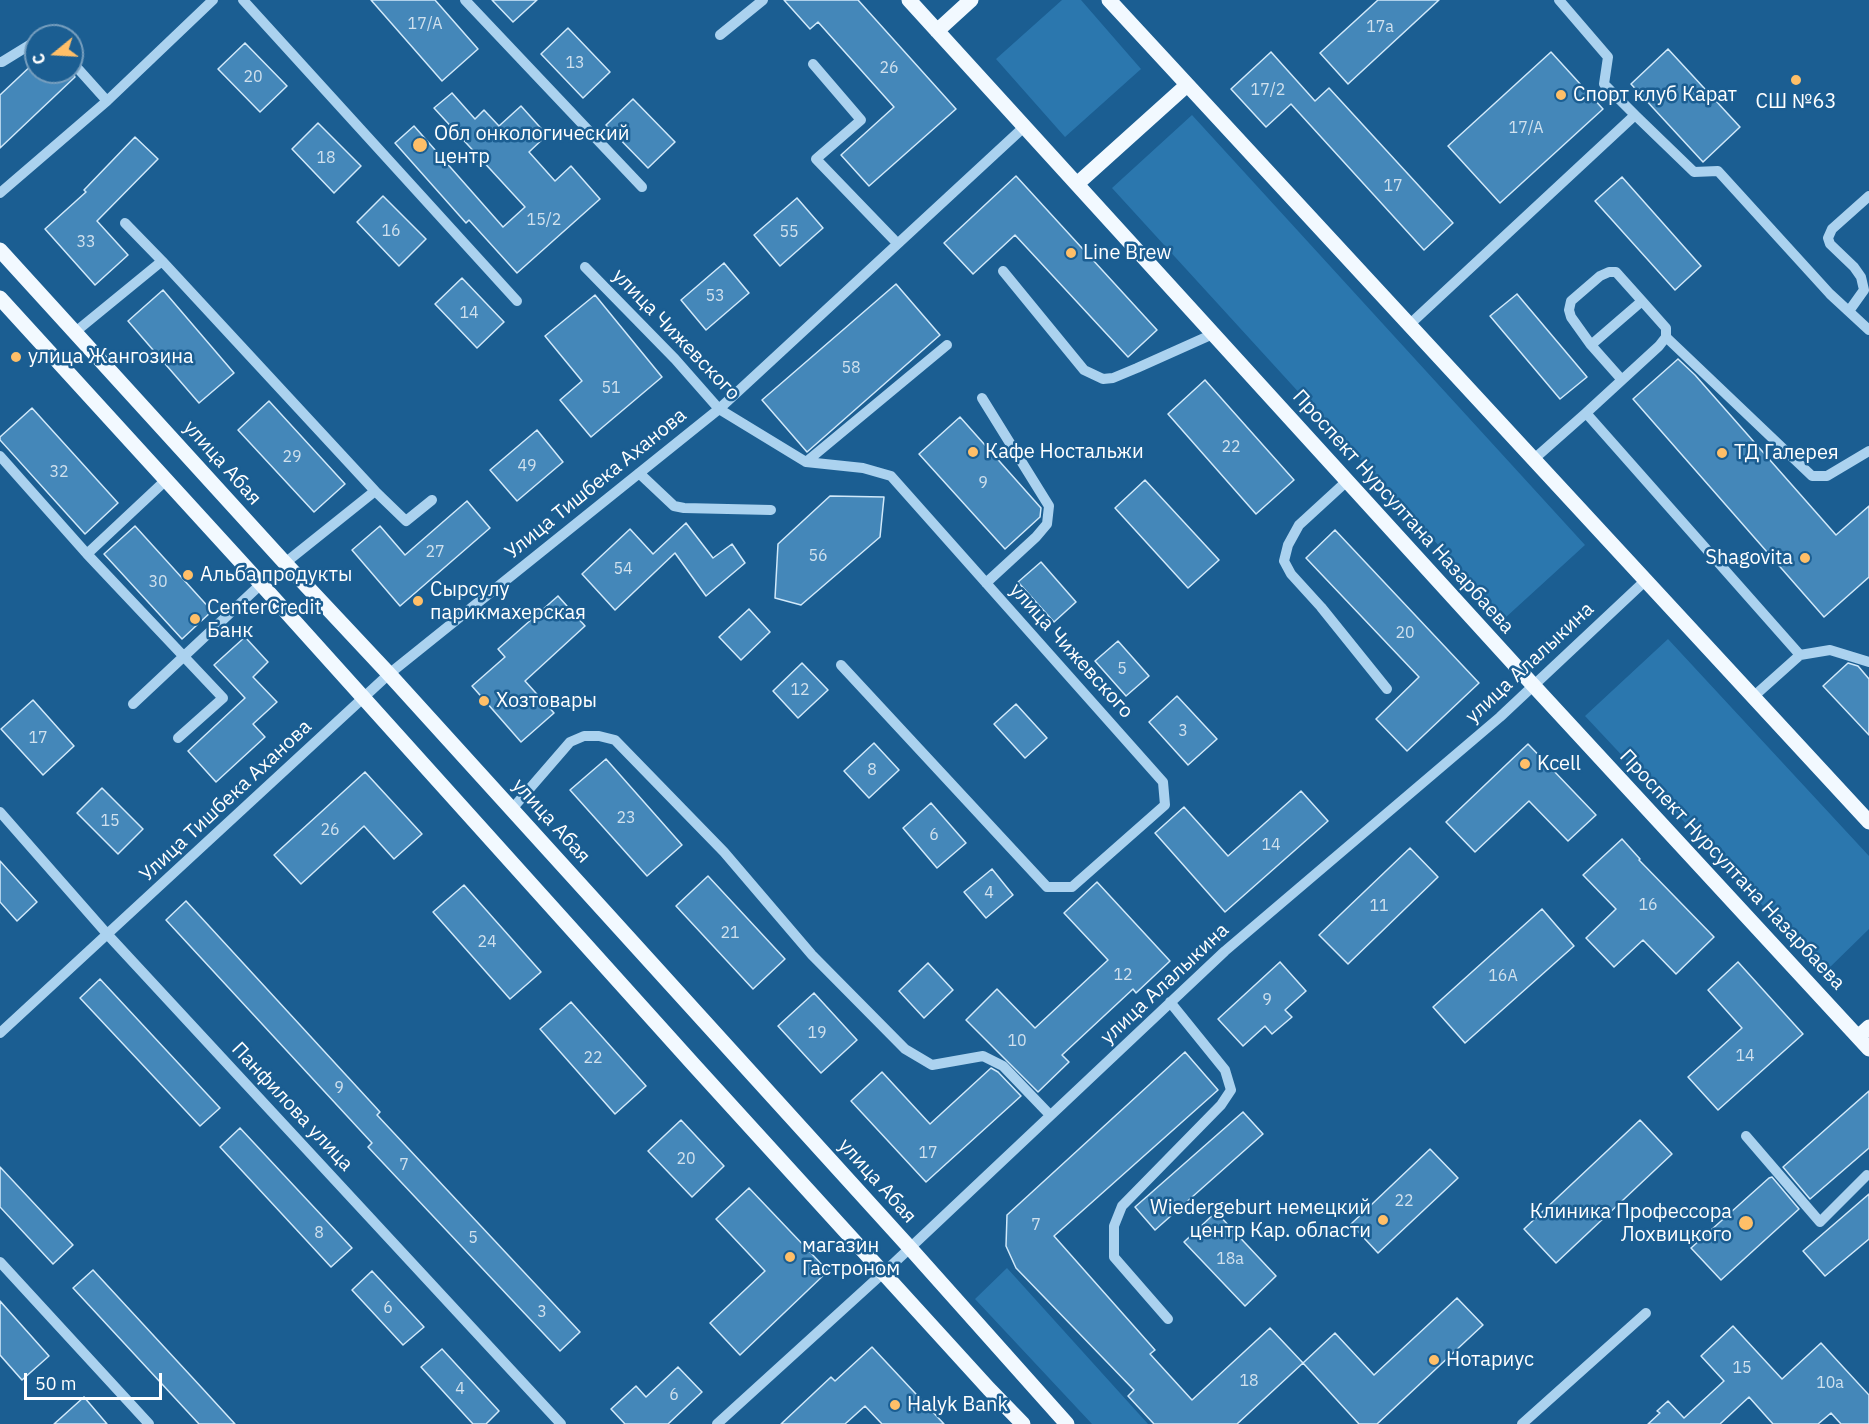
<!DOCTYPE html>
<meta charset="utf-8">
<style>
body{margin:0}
#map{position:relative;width:1869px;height:1424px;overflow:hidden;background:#1b5e92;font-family:"IBM Plex Sans",sans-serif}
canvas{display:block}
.north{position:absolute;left:24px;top:24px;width:60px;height:60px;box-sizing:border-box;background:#1b5e92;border:2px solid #769ebe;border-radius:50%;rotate:252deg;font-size:16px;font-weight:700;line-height:24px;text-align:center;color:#fff}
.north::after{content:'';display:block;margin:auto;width:21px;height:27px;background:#ffbf68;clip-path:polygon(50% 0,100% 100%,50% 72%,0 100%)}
.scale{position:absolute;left:24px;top:1373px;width:138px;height:27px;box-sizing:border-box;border:3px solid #fff;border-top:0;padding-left:8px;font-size:18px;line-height:21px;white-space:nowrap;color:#fff;-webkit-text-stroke:4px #1b5e92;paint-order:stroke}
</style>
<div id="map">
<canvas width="1869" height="1424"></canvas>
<div class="north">С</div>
<div class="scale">50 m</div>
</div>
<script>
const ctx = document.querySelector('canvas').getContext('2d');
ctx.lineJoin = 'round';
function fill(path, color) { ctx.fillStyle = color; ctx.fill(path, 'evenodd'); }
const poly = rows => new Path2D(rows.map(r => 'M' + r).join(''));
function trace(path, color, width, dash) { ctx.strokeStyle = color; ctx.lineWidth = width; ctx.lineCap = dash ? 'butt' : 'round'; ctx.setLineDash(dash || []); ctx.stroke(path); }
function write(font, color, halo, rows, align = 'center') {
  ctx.font = font + ' "IBM Plex Sans",sans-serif'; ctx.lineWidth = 5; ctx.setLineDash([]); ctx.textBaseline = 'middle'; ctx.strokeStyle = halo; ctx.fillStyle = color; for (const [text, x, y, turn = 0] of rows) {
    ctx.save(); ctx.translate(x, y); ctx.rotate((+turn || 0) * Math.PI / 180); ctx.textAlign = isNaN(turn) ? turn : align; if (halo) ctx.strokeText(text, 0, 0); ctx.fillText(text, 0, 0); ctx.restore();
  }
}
const green = poly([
 [1062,0,1081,0,1141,69,1065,137,996,59],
 [1192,115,1585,545,1505,618,1112,188],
 [1668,639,1869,856,1869,929,1825,972,1585,716],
 [1007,1268,1148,1424,1092,1424,975,1299]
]);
const building = poly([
 [371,0,435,0,478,49,442,81,371,0],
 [492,0,537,0,513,22,492,0],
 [784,0,858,0,956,109,869,186,841,155,894,107,818,22,810,29,784,0],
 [1378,0,1439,0,1348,84,1320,53,1378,0],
 [568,28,610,72,583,98,541,54,568,28],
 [245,43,287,86,260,112,218,69,245,43],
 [1668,49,1740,127,1703,162,1631,84,1668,49],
 [1271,52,1315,101,1329,88,1453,223,1424,250,1291,104,1266,127,1231,89,1271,52],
 [1551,52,1603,109,1500,203,1448,146,1551,52],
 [36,61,36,72,71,72,75,77,0,148,0,95,36,61],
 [452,93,475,119,484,110,499,126,521,106,547,135,529,152,555,181,571,166,600,199,517,273,469,220,466,223,395,143,414,126,503,227,525,207,434,108,452,93],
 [633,99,675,142,648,168,606,125,633,99],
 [318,123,361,166,334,193,292,149,318,123],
 [135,137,158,159,97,221,128,255,95,285,45,229,86,192,84,190,135,137],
 [1016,176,1157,330,1128,357,1015,235,973,274,944,243,1016,176],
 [1622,177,1701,266,1675,290,1595,201,1622,177],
 [383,196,426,239,399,266,357,222,383,196],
 [797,198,823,228,780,266,754,235,797,198],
 [724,263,749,293,706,330,681,300,724,263],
 [462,278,504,322,477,348,435,304,462,278],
 [896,284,940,335,807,452,762,400,896,284],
 [163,290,234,373,199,403,128,321,163,290],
 [1517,294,1587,377,1560,399,1490,316,1517,294],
 [595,295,662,377,591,437,560,400,582,381,545,336,595,295],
 [1678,359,1695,375,1836,535,1869,506,1869,577,1824,617,1633,399,1678,359],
 [1205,380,1294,480,1256,514,1168,414,1205,380],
 [269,401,345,484,314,512,238,430,269,401],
 [32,408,118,503,85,534,0,440,0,437,32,408],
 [960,417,1041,508,1040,517,1005,549,919,454,960,417],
 [537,430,563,462,517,501,490,470,537,430],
 [1145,480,1219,560,1188,588,1115,508,1145,480],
 [830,496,884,497,880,537,801,605,775,598,778,544,830,496],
 [467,501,490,528,400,606,352,550,380,526,405,555,467,501],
 [686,523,713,558,732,544,745,563,706,596,675,553,615,610,582,574,630,529,653,554,686,523],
 [135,526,212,611,182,639,104,554,135,526],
 [1335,530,1479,683,1407,751,1376,719,1419,677,1306,558,1335,530],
 [1041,562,1076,602,1054,622,1018,582,1041,562],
 [558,596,585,626,525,681,554,713,521,742,472,686,505,657,498,649,558,596],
 [749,609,770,632,741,660,719,637,749,609],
 [245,637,268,662,253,677,277,702,253,724,265,737,216,782,188,751,245,698,214,665,245,637],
 [1118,641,1149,676,1126,696,1095,661,1118,641],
 [802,663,828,690,798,718,773,691,802,663],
 [1848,663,1858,666,1869,679,1869,735,1823,686,1848,663],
 [1177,696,1217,739,1188,765,1149,722,1177,696],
 [33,700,74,746,43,775,1,729,33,700],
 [1016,704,1047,738,1025,758,994,724,1016,704],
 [874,743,899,770,869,798,844,771,874,743],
 [1528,744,1596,815,1568,841,1529,801,1475,852,1446,822,1528,744],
 [606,759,682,845,647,876,570,790,606,759],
 [365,772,422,834,394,859,364,826,301,884,274,855,365,772],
 [102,788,143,829,118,854,77,813,102,788],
 [1301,791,1328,821,1225,912,1155,833,1184,807,1228,856,1301,791],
 [931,803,966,843,937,868,903,828,931,803],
 [1622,839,1640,859,1639,860,1714,937,1676,974,1643,940,1614,967,1586,938,1616,909,1583,875,1622,839],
 [1410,848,1438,877,1348,964,1319,935,1410,848],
 [0,861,37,902,17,921,0,902,0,861],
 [992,869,1013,895,986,918,964,892,992,869],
 [708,876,785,959,753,989,676,906,708,876],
 [1097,882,1170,961,1136,993,1133,989,1062,1055,1069,1062,1038,1092,966,1020,997,989,1035,1028,1108,960,1064,913,1097,882],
 [464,885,541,972,510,999,433,912,464,885],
 [186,901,380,1112,377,1115,580,1332,560,1351,368,1147,372,1143,166,920,186,901],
 [1542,909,1574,946,1465,1043,1433,1007,1542,909],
 [1280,962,1306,991,1285,1010,1292,1017,1272,1034,1265,1026,1243,1046,1218,1019,1280,962],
 [1738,962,1803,1034,1718,1110,1688,1077,1742,1028,1708,990,1738,962],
 [928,963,953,990,924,1018,899,991,928,963],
 [100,979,220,1108,200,1126,80,998,100,979],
 [814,993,857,1040,821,1073,778,1026,814,993],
 [571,1002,646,1086,615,1114,540,1029,571,1002],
 [1185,1052,1218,1090,1054,1236,1155,1350,1150,1354,1192,1400,1270,1328,1303,1363,1237,1424,1154,1424,1128,1396,1134,1390,1016,1268,1006,1246,1007,1215,1185,1052],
 [991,1068,998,1072,1021,1096,926,1182,851,1101,882,1072,930,1124,991,1068],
 [1869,1091,1869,1148,1810,1199,1783,1167,1869,1091],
 [1243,1112,1263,1134,1155,1230,1135,1207,1243,1112],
 [681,1120,724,1166,692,1197,648,1151,681,1120],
 [1640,1120,1672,1154,1556,1263,1524,1229,1640,1120],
 [240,1128,352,1248,331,1267,220,1147,240,1128],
 [1430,1149,1458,1178,1378,1253,1351,1224,1430,1149],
 [0,1167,73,1245,53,1264,0,1207,0,1167],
 [1772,1177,1799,1209,1721,1280,1691,1248,1769,1178,1772,1177],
 [749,1188,828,1271,740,1355,710,1323,765,1271,716,1219,749,1188],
 [1869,1194,1869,1239,1825,1276,1803,1251,1869,1194],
 [1216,1212,1276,1276,1245,1306,1184,1242,1216,1212],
 [93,1270,202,1388,235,1424,199,1424,73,1288,93,1270],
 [372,1271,424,1327,403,1345,352,1290,372,1271],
 [1457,1298,1483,1325,1377,1424,1359,1424,1303,1363,1335,1333,1374,1375,1457,1298],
 [0,1301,49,1356,22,1380,0,1355,0,1301],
 [1733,1326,1782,1379,1821,1343,1869,1395,1869,1424,1841,1424,1831,1413,1818,1424,1773,1424,1749,1397,1720,1424,1648,1424,1660,1413,1657,1411,1668,1401,1684,1418,1724,1381,1701,1356,1733,1326],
 [872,1347,944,1424,882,1424,865,1406,845,1424,781,1424,831,1377,835,1381,872,1347],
 [442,1349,499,1411,486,1424,473,1424,421,1367,442,1349],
 [678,1367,702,1392,668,1424,625,1424,611,1409,636,1386,646,1397,678,1367],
 [84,1397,107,1424,54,1424,84,1397]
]);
const minor = poly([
 [243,0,517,301],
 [465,0,642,187],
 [1559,0,1608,57,1604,84,1635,115],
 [720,35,763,0],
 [0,62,2,62,36,41],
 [72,62,107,101],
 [813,64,861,120,816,159,897,243],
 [0,193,107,101,213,0],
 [125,223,162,261],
 [585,267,675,359,719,409,806,462,863,468,891,476,1163,782,1165,805,1072,887,1047,887,841,665],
 [1003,271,1084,370,1103,379,1113,378,1137,368,1213,334],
 [1849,311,1864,290,1861,277,1854,267,1830,244,1828,238,1832,229,1869,196],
 [1409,325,1635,115,1694,172,1718,171,1830,294,1869,330],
 [74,333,162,261,375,491,285,563],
 [1666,337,1812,476,1827,476,1869,451],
 [1591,345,1642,301],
 [982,398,1049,506,1047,524,1036,537,986,583],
 [1586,413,1659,346,1666,337,1666,328,1642,301,1616,272,1609,272,1600,276,1571,301,1569,310,1571,317,1591,345,1622,380],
 [0,456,87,554],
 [1534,459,1586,413,1800,655,1753,697],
 [806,462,947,345],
 [639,473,674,506,684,508,771,510],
 [166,480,87,554,223,698,178,738],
 [1347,481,1299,525,1288,545,1284,561,1291,574,1321,607,1387,689],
 [375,491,406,521,432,500],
 [1800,655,1830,650,1869,662],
 [133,704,261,584],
 [512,809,570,742,584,736,599,736,615,740,724,852,812,955,905,1049,932,1065,983,1056,1003,1066,1050,1115],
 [0,812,108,935,561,1424],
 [0,1033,389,674,719,409,1024,127],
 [1746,1136,1820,1222,1867,1175],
 [0,1262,149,1424],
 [1168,1319,1114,1257,1114,1226,1122,1206,1221,1105,1231,1090,1225,1070,1170,1002],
 [717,1424,894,1263,1225,951,1500,717,1646,580],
 [1522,1424,1646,1313]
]);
const major = poly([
 [909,0,1533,685,1869,1049],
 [1109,0,1869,822],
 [937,31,971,0],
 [1077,184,1187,85],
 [0,250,285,563,389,674,910,1248,1067,1424],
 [0,298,261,584,693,1064,989,1389,1023,1424],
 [1858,1037,1869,1027]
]);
const markers = [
 [1796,80,6,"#ffbf68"],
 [1561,95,6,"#ffbf68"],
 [420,145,8,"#ffbf68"],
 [1071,253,6,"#ffbf68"],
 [16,357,6,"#ffbf68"],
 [973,452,6,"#ffbf68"],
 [1722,453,6,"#ffbf68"],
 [1805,558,6,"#ffbf68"],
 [188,575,6,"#ffbf68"],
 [418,601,6,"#ffbf68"],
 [195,619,6,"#ffbf68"],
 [484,701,6,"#ffbf68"],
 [1525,764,6,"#ffbf68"],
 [1383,1220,6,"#ffbf68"],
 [1746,1223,8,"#ffbf68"],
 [790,1257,6,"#ffbf68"],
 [1434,1360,6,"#ffbf68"],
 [895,1405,6,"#ffbf68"]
];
const numberNames = [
 ["17/А",425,24],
 ["17а",1380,27],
 ["13",575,63],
 ["26",889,68],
 ["20",253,77],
 ["17/2",1268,90],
 ["17/А",1526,128],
 ["18",326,158],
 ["17",1393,186],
 ["15/2",544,220],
 ["16",391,231],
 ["55",789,232],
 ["33",86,242],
 ["53",715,296],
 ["14",469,313],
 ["58",851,368],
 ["51",611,388],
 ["22",1231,447],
 ["29",292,457],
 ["49",527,466],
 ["32",59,472],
 ["9",983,483],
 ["27",435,552],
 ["56",818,556],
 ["54",623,569],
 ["30",158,582],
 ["20",1405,633],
 ["5",1122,669],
 ["12",800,690],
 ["3",1183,731],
 ["17",38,738],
 ["8",872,770],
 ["23",626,818],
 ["15",110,821],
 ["26",330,830],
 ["6",934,835],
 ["14",1271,845],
 ["4",989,893],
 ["16",1648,905],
 ["11",1379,906],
 ["21",730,933],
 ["24",487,942],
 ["12",1123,975],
 ["16А",1503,976],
 ["9",1267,1000],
 ["19",817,1033],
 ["10",1017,1041],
 ["14",1745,1056],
 ["22",593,1058],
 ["9",339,1088],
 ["17",928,1153],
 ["20",686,1159],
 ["7",404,1165],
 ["22",1404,1201],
 ["7",1036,1225],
 ["8",319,1233],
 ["5",473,1238],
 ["18а",1230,1259],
 ["6",388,1308],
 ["3",542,1312],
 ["15",1742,1368],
 ["18",1249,1381],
 ["10а",1830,1383],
 ["4",460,1389],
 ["6",674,1395]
];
const poiNames = [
 ["Спорт клуб Карат",1573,95],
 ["СШ №63",1796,102,"center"],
 ["Обл онкологический",434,134],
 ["центр",434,157],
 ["Line Brew",1083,253],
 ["улица Жангозина",28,357],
 ["Кафе Ностальжи",985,452],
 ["ТД Галерея",1734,453],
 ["Shagovita",1793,558,"right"],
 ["Альба продукты",200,575],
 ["Сырсулу",430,590],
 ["парикмахерская",430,613],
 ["CenterCredit",207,608],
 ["Банк",207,631],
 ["Хозтовары",496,701],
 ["Kcell",1537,764],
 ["Wiedergeburt немецкий",1371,1208,"right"],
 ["центр Кар. области",1371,1231,"right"],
 ["Клиника Профессора",1732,1212,"right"],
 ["Лохвицкого",1732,1235,"right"],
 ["магазин",802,1246],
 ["Гастроном",802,1269],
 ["Нотариус",1446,1360],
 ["Halyk Bank",907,1405]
];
const streetNames = [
 ["улица Чижевского",676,335,46],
 ["улица Абая",222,463,48],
 ["Улица Тишбека Аханова",596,484,-39],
 ["Проспект Нурсултана Назарбаева",1403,512,48],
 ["улица Чижевского",1071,651,48],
 ["улица Алалыкина",1530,663,-43],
 ["Улица Тишбека Аханова",226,801,-43],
 ["улица Абая",551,821,48],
 ["Проспект Нурсултана Назарбаева",1732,870,47],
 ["улица Алалыкина",1165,984,-43],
 ["Панфилова улица",292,1107,47],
 ["улица Абая",877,1181,48]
];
fill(green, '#2b77ae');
fill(building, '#4487b9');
trace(building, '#d1e9fa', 1.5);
trace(minor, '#abd2ef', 10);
trace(major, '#f2f9ff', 15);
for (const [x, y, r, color] of markers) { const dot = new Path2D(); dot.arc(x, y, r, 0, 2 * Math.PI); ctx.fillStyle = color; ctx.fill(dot); trace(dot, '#1b5e92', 2); }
write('16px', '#d0e1ee', null, numberNames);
write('20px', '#fff', '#1b5e92', poiNames, 'left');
write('20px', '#fff', '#1b5e92', streetNames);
</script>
